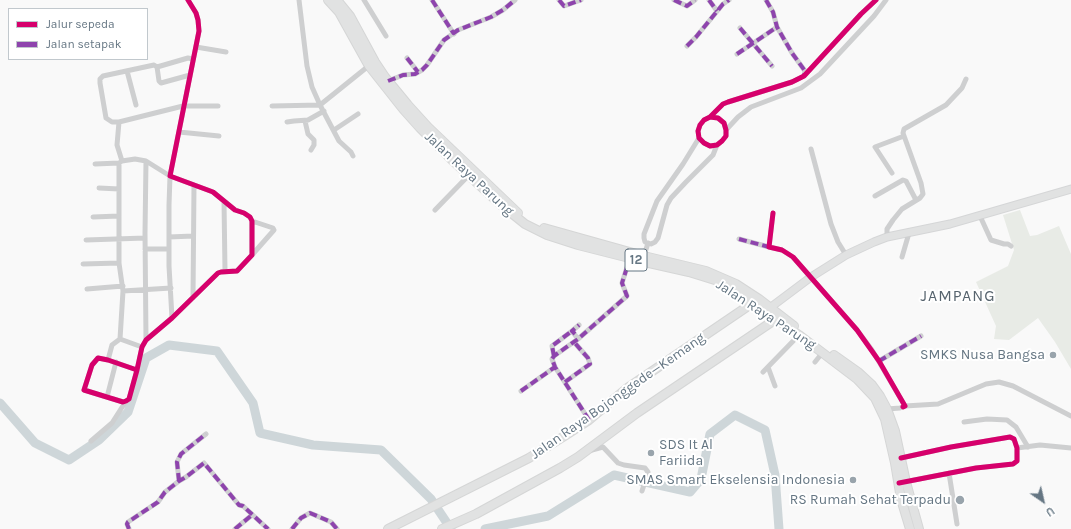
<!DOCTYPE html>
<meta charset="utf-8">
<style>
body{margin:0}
#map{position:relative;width:1071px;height:529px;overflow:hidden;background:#f9f9f9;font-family:Karla,sans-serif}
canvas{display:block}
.legend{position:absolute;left:8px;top:8px;width:140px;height:52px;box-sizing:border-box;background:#fff;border:1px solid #c1c8cd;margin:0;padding:5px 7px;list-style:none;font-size:12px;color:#657683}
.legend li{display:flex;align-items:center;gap:8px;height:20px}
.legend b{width:20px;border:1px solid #c1c8cd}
.north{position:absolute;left:1023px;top:481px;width:40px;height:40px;-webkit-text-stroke:3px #fff;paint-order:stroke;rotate:146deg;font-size:11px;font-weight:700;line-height:16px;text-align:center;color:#657683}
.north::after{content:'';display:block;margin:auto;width:14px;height:18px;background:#657683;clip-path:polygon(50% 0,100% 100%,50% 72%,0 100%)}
</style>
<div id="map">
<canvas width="1071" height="529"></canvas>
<ul class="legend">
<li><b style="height:5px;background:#d6006c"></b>Jalur sepeda</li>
<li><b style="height:5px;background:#8e44ad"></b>Jalan setapak</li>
</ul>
<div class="north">U</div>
</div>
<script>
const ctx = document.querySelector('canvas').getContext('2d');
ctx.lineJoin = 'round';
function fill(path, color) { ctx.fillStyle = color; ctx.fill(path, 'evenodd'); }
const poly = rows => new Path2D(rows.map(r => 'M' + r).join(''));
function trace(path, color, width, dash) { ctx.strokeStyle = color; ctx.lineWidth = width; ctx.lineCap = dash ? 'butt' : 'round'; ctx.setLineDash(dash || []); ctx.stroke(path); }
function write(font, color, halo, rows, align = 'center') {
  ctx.font = font + ' Karla,sans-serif'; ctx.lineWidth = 4; ctx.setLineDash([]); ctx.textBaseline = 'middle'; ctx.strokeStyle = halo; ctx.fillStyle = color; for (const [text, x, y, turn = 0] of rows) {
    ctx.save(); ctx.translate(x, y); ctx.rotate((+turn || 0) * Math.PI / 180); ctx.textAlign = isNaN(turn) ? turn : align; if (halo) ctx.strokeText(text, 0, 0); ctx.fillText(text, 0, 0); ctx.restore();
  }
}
const green = poly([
 [1020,210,1030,236,1037,235,1059,226,1071,254,1071,369,1055,342,1038,318,1009,340,994,339,996,326,976,282,1008,266,1014,250,1003,215]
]);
const river = poly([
 [0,403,35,443,69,460,99,440,128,412,146,358,169,345,217,351,253,403,260,433,313,445,381,450,431,499,451,529],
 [485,529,548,516,614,475,690,492,701,479,710,434,735,415,765,430,775,475,779,529]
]);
const minor = poly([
 [364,0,386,36],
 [432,0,454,34],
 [559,0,564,6,581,0],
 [674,0,687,6,695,0],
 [709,0,717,11],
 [766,0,773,12,777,27,792,53,805,71,804,76],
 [740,28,772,66],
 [687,46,696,37,723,4,729,0],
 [196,47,226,52],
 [737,54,777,27],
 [407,58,418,72],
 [157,67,188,58,193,59],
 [127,71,136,105],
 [388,81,403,75,415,74,422,70,427,65,444,40,458,30,491,17,503,10,515,0],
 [272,106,320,105,312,87,307,66,299,0],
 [710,117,718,118,724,123,726,130,726,136,722,141,717,145,710,146,704,143,699,138,698,131,700,125,704,120,710,117,723,104,728,102,792,82,804,76,861,14,876,0],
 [305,121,308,134,314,140,314,145,311,150],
 [119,122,183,106,218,106],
 [287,122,294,121,308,120,324,111],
 [334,130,358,114],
 [726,130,738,117,751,107,801,88,820,74,874,16,886,0],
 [179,132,219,136],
 [811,149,831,224,838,242,846,255],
 [353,156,351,152,339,141,320,105,371,64],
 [122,161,119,163,119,263,123,291,120,339,142,347],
 [95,164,119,163],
 [892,173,875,147,904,136],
 [99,188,119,189],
 [875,196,903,180,906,181,916,200],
 [224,201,225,271],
 [435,210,469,175],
 [773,213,769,247,782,250,793,257,857,330,872,350,905,406],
 [980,216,991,240,1004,244,1008,244,1011,246],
 [93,217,119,216],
 [252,221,273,228,274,230,252,255],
 [169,237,193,236],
 [887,237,887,229,893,220,902,209,920,198,923,194,921,183,903,133,904,129,946,105,962,88,966,79],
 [739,239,769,247],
 [86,240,145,238],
 [648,243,651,244,655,242,658,238,667,205,671,198,686,182,713,155,717,145],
 [648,243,645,242,644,238,644,234,657,201,683,164,699,138],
 [145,249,169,249],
 [902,257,909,233],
 [643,259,648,243],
 [83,264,119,263],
 [87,289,123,286],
 [123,291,171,288],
 [193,298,194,185],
 [172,318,169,266,169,205,170,176,146,161,135,159,122,161,117,145,119,122,112,122,106,118,100,83,100,79,103,76,154,65,157,67,159,81,161,83,190,75],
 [578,339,572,331,579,325],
 [146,340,145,233,146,161],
 [554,356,552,346,572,331],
 [108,360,112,345,120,339],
 [879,361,921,336],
 [815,362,823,352],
 [768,367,775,386],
 [137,370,108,360,98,358,92,365,84,390,123,402,126,401,129,399,137,370,142,347,146,340,172,318,218,273,221,272,237,271,252,255,252,221,250,217,244,213,235,210,213,192,170,176,199,31,198,20,196,13,188,0],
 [763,372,799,335],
 [565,382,590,364,588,358,574,342],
 [521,391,555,367],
 [107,397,116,362],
 [887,409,900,408,905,406,938,404,986,384,999,382,1013,386,1071,416],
 [589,420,555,367,552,359,554,356,578,339,627,296,622,283,630,258],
 [964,422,987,419,1007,420,1016,427,1028,447],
 [91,441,112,423,126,401],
 [590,448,592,450,603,447,618,463,624,465,645,468,648,472,642,491],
 [1017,448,1040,445,1071,448],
 [901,458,951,447,1010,437,1014,439,1017,448,1017,461,1013,464,976,468,904,482],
 [949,473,957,524],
 [179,481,177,462,181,454,206,434],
 [129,529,127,524,128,522,158,502,165,492,179,481,186,477,204,463,239,505,243,506,268,529],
 [235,529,252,515],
 [292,529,301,518,310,513,331,522,337,529]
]);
const major = poly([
 [767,310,811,277,846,255,874,242,887,237,950,224,1071,189]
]);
const highway = poly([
 [328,0,339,12,369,66,403,109,420,128,451,159,500,204,525,224,547,235,578,245,649,263,689,272,718,281,743,296,799,335,857,379,875,398,885,419,895,463,901,499,910,529],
 [337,0,350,16,375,62,385,77,408,105,428,127,518,213],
 [544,228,644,256,706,271,736,284,759,299,794,326],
 [834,355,858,372,872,385,880,396,887,409,895,431,906,482,919,529],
 [388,529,529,458,566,435,589,420,626,389,757,300],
 [442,529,476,514,560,468,578,457,637,413,779,317]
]);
const quiet = poly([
 [432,0,454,34],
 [559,0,564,6,581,0],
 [674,0,687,6,695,0],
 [709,0,717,11],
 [766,0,773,12,777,27,792,53,805,71,804,76],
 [740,28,772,66],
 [687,46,696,37,723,4,729,0],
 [737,54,777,27],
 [407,58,418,72],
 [388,81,403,75,415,74,422,70,427,65,444,40,458,30,491,17,503,10,515,0],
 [739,239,769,247],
 [575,334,572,331,579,325],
 [554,356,552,346,572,331],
 [879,361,921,336],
 [565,382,590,364,588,358,574,342],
 [521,391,555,367],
 [589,420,555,367,552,359,554,356,578,339,627,296,622,283,630,258],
 [179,481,177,462,181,454,206,434],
 [129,529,127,524,128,522,158,502,165,492,179,481,186,477,204,463,239,505,243,506,268,529],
 [235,529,252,515],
 [292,529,301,518,310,513,331,522,337,529]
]);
const cycleway = poly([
 [710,117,718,118,724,123,726,130,726,136,722,141,717,145,710,146,704,143,699,138,698,131,700,125,704,120,710,117,723,104,728,102,792,82,804,76,861,14,876,0],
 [773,213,769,247,782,250,793,257,857,330,879,361,905,406,903,407],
 [137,370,108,360,98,358,92,365,84,390,123,402,126,401,129,399,137,370,142,347,146,340,172,318,218,273,221,272,237,271,252,255,252,221,250,217,244,213,235,210,213,192,170,176,199,31,198,20,196,13,188,0],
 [899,483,976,468,1013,464,1017,461,1017,448,1014,439,1010,437,951,447,901,458]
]);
const markers = [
 [1053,355,4,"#99a4ac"],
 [651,453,4,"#99a4ac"],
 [853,480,4,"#99a4ac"],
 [960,500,5,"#99a4ac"]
];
const shields = [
 [636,260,22]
];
const shieldNames = [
 ["12",636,260]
];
const streetNames = [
 ["Jalan Raya Parung",469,174,43],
 ["Jalan Raya Parung",766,315,33],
 ["Jalan Raya Bojonggede—Kemang",618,396,-35]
];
const poiNames = [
 ["SMKS Nusa Bangsa",1045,355],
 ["SDS It Al",659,445,"left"],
 ["Fariida",659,461,"left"],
 ["SMAS Smart Ekselensia Indonesia",845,480],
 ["RS Rumah Sehat Terpadu",951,500]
];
const quarterNames = [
 ["JAMPANG",958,296]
];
fill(green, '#e8ebe6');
trace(river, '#ced6d9', 9);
trace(major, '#d5d6d7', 9);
trace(highway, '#d5d6d6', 10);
trace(minor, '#cecfd0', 5);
trace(major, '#e1e2e2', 7);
trace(highway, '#e1e2e2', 8);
trace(quiet, '#8e44ad', 4, [8, 4]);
trace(cycleway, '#d6006c', 5);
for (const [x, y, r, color] of markers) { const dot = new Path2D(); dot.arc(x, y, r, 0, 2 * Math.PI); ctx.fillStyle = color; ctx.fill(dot); trace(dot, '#fff', 1.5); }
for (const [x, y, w] of shields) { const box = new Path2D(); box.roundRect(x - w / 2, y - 11, w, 22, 3); ctx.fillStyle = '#fff'; ctx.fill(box); trace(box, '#657683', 1); }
write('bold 13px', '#657683', null, shieldNames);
write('14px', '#657683', '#fff', streetNames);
write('14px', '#657683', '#fff', poiNames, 'right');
ctx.letterSpacing = '1px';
write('16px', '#57646e', '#fff', quarterNames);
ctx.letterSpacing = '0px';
</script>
